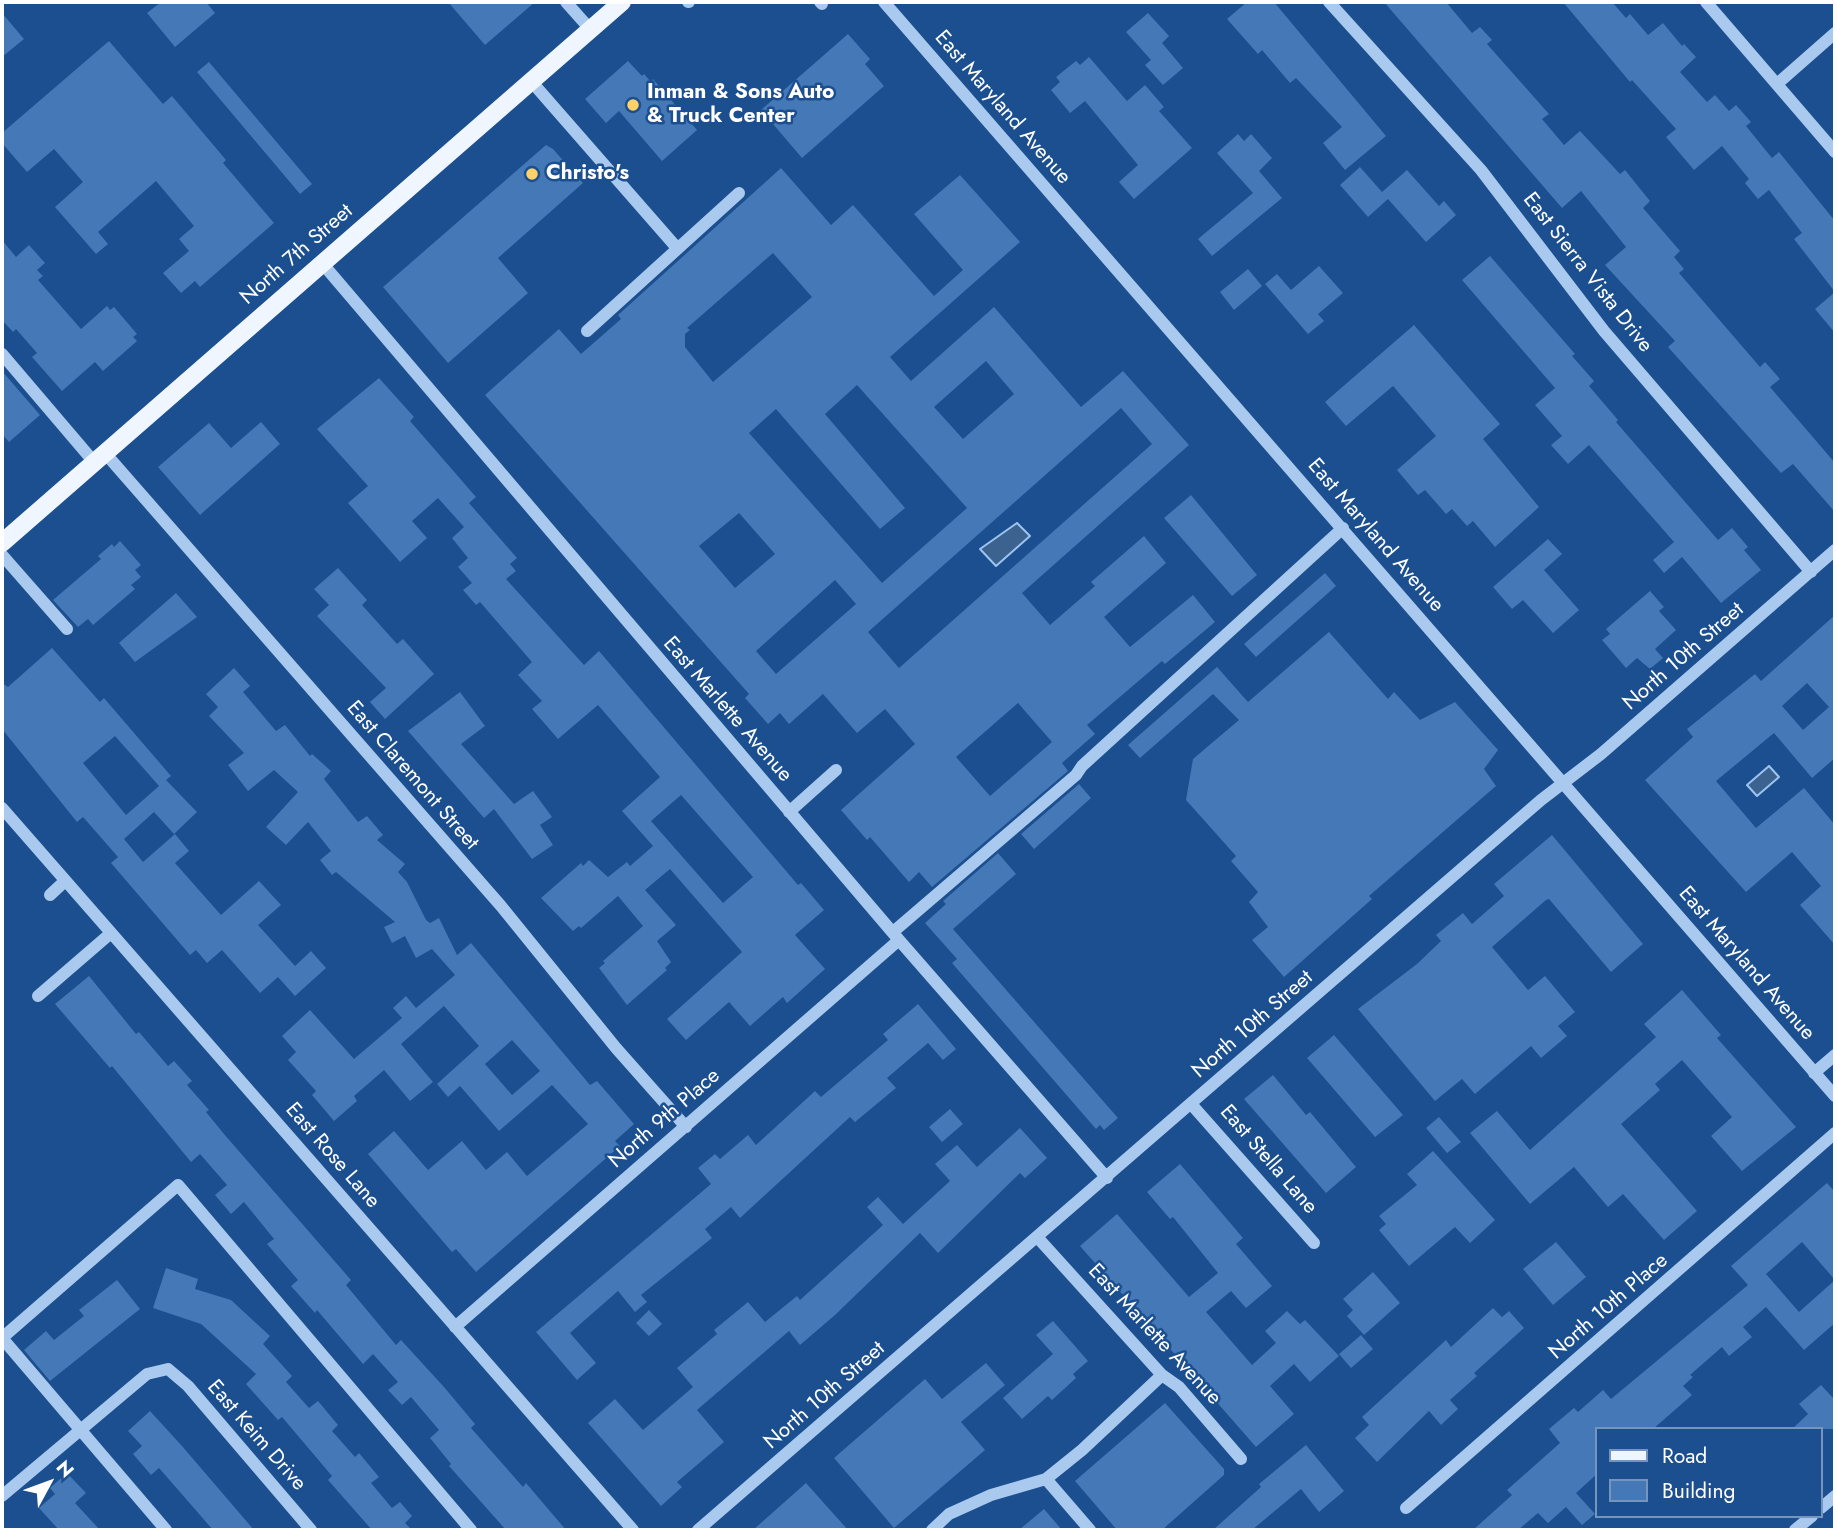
<!DOCTYPE html>
<style>
body{margin:0}
#map{position:relative;width:1837px;height:1532px;overflow:hidden;background:#1b4f8f;font-family:Jost,sans-serif}
canvas{display:block}
.frame{position:absolute;inset:0;border:4px solid #fff;pointer-events:none}
.legend{position:absolute;left:1595px;top:1427px;width:228px;height:91px;box-sizing:border-box;background:#1b4f8f;border:2px solid #7695bc;margin:0;padding:9px 12px;list-style:none;font-size:21px;color:#fff}
.legend li{display:flex;align-items:center;gap:14px;height:35px}
.legend b{width:35px;border:2px solid #7695bc}
.north{position:absolute;left:14px;top:1448px;width:70px;height:70px;-webkit-text-stroke:5px #1b4f8f;paint-order:stroke;rotate:49deg;font-size:19px;font-weight:700;line-height:28px;text-align:center;color:#fff}
.north::after{content:'';display:block;margin:auto;width:24px;height:32px;background:#fff;clip-path:polygon(50% 0,100% 100%,50% 72%,0 100%)}
</style>
<div id="map">
<canvas width="1837" height="1532"></canvas>
<div class="frame"></div>
<ul class="legend">
<li><b style="height:9px;background:#f0f6ff"></b>Road</li>
<li><b style="height:19px;background:#4478b7"></b>Building</li>
</ul>
<div class="north">N</div>
</div>
<script>
const ctx = document.querySelector('canvas').getContext('2d');
ctx.lineJoin = 'round';
function fill(path, color) { ctx.fillStyle = color; ctx.fill(path, 'evenodd'); }
const poly = rows => new Path2D(rows.map(r => 'M' + r).join(''));
function trace(path, color, width, dash) { ctx.strokeStyle = color; ctx.lineWidth = width; ctx.lineCap = dash ? 'butt' : 'round'; ctx.setLineDash(dash || []); ctx.stroke(path); }
function write(font, color, halo, rows, align = 'center') {
  ctx.font = font + ' Jost,sans-serif'; ctx.lineWidth = 5; ctx.setLineDash([]); ctx.textBaseline = 'middle'; ctx.strokeStyle = halo; ctx.fillStyle = color; for (const [text, x, y, turn = 0] of rows) {
    ctx.save(); ctx.translate(x, y); ctx.rotate((+turn || 0) * Math.PI / 180); ctx.textAlign = isNaN(turn) ? turn : align; if (halo) ctx.strokeText(text, 0, 0); ctx.fillText(text, 0, 0); ctx.restore();
  }
}
const water = poly([
 [1017,523,1030,536,996,566,980,549,1017,523],
 [1769,766,1779,777,1757,796,1747,785,1769,766]
]);
const building = poly([
 [161,2,206,2,215,13,175,47,147,13],
 [448,2,535,2,485,45],
 [1247,2,1274,2,1386,136,1345,170,1323,143,1342,127,1296,78,1290,83,1262,50,1258,54,1227,19],
 [1384,2,1446,2,1472,33,1480,27,1492,40,1487,44,1549,114,1542,119,1564,145,1580,131,1620,174,1625,170,1650,201,1643,208,1680,251,1674,257,1684,269,1679,273,1760,367,1765,362,1780,379,1770,387,1835,463,1835,512,1793,464,1781,473,1668,347,1675,341,1605,265,1626,247,1581,191,1562,208],
 [1563,2,1612,2,1626,18,1630,14,1648,35,1663,23,1682,46,1684,44,1696,57,1680,72,1707,102,1715,95,1729,111,1736,105,1751,122,1746,126,1772,158,1779,152,1835,221,1835,292,1794,239,1802,233,1769,190,1758,199,1745,183,1749,179,1722,146,1694,170,1666,137,1676,129,1632,80,1630,82],
 [2,13,24,39,2,57],
 [1148,13,1169,36,1162,43,1183,68,1163,85,1145,65,1151,60,1126,32],
 [848,34,870,59,865,64,884,86,802,158,761,110],
 [109,41,163,104,172,96,226,160,223,163,274,223,200,287,195,281,181,293,163,273,189,251,179,239,194,226,156,181,98,232,108,244,96,254,55,207,83,182,54,149,27,172,2,143,2,133],
 [1089,57,1127,101,1145,85,1164,107,1159,111,1192,148,1134,199,1119,182,1138,165,1085,101,1070,113,1051,90,1060,82,1056,77,1076,61,1080,65],
 [628,61,642,76,644,74,651,82,653,79,697,130,662,161,619,111,606,123,585,99],
 [209,62,312,184,300,194,197,72],
 [1238,134,1244,141,1251,134,1272,158,1259,171,1282,198,1212,256,1198,239,1253,193,1217,153],
 [546,145,553,149,583,183,498,258,528,293,448,363,383,287],
 [1360,167,1382,192,1407,170,1439,206,1444,201,1456,215,1426,242,1388,199,1368,217,1340,185],
 [781,168,831,225,853,205,934,296,963,270,914,214,960,175,1020,242,890,357,911,381,994,307,1081,407,1123,371,1189,445,1022,593,1050,625,1095,586,1091,582,1144,536,1166,563,1104,617,1130,647,1193,595,1215,622,1165,664,1162,661,1087,725,1095,734,1062,763,1068,771,932,887,919,872,909,882,870,837,867,840,841,810,915,744,885,709,857,733,823,694,789,724,780,713,768,724,745,698,749,694,485,395,559,329,581,354,621,319,618,315],
 [773,253,812,297,713,382,685,347,685,334,690,330,687,328],
 [986,361,1014,394,963,439,934,407],
 [857,385,967,508,882,583,749,433,776,409,880,529,905,508,825,414],
 [1121,408,1152,444,899,668,868,632],
 [739,513,775,554,735,588,699,546],
 [835,580,856,604,776,674,756,651],
 [1018,703,1052,742,990,796,956,757],
 [2,240,16,257,29,245,45,263,37,270,43,276,38,280,81,329,107,306,110,310,114,307,137,334,133,337,137,341,103,371,95,362,62,391,32,357,37,353,16,329,13,332,2,320],
 [1490,256,1575,354,1572,356,1594,381,1589,386,1618,420,1616,422,1718,540,1732,528,1748,547,1744,550,1761,570,1721,603,1682,557,1664,573,1653,560,1674,542,1589,445,1568,464,1551,445,1562,436,1535,405,1555,388,1462,280],
 [1319,266,1343,293,1318,314,1324,321,1308,334,1265,284,1277,274,1291,290],
 [1248,269,1262,286,1234,310,1220,292],
 [1835,292,1835,333,1815,309],
 [1414,325,1500,424,1483,439,1539,507,1495,547,1473,521,1467,526,1452,509,1446,514,1425,490,1418,495,1397,470,1436,436,1393,386,1346,426,1325,402],
 [2,371,40,415,9,442,2,434],
 [379,378,414,417,410,421,476,497,469,503,517,558,510,564,516,571,506,579,584,665,599,651,798,885,801,883,824,910,795,935,825,969,787,1003,783,997,750,1026,729,1002,686,1040,667,1019,742,952,670,869,645,890,676,925,657,941,671,962,665,968,667,970,627,1005,599,968,605,963,603,961,643,926,618,896,581,928,579,926,573,931,541,898,581,863,583,866,589,860,608,877,627,862,630,866,653,846,622,811,660,777,598,705,558,739,532,709,542,701,518,675,532,662,480,602,476,605,463,590,472,583,458,567,468,558,452,538,464,527,438,498,412,521,427,538,400,562,348,503,368,486,317,429],
 [681,795,753,877,723,903,651,821],
 [261,422,280,444,200,515,158,467,209,423,231,448],
 [1191,495,1257,575,1232,596,1164,518],
 [1548,539,1562,554,1544,570,1579,610,1553,633,1523,600,1512,609,1493,587],
 [120,541,141,565,135,570,141,577,131,585,135,589,93,625,88,619,78,627,53,600,101,559,98,556,112,544,114,547],
 [338,568,367,600,362,605,397,644,403,639,434,674,385,719,370,702,386,688,317,616,329,605,314,589],
 [1325,573,1336,586,1256,657,1244,644],
 [1650,591,1664,607,1659,611,1676,630,1655,649,1663,658,1650,669,1637,658,1626,668,1602,640,1610,634,1606,629],
 [176,593,197,617,135,662,119,643],
 [1835,615,1835,758,1812,778,1774,733,1716,781,1756,828,1804,788,1835,825,1835,945,1800,905,1821,886,1792,852,1746,892,1645,780,1693,737,1687,729,1755,674,1761,681],
 [1807,683,1829,707,1803,730,1782,706],
 [1329,632,1388,699,1394,692,1420,720,1455,702,1498,750,1484,769,1496,786,1369,896,1372,899,1284,977,1252,940,1268,927,1249,902,1258,892,1231,861,1236,856,1186,800,1193,759,1239,720,1213,694,1140,758,1128,745,1217,667,1248,702],
 [52,648,100,702,104,698,171,776,166,780,197,812,174,834,154,812,124,839,143,862,175,834,189,851,175,863,221,915,259,881,281,905,258,925,295,966,311,951,326,968,295,996,278,977,260,993,222,950,207,963,196,950,190,955,111,863,118,857,83,817,77,822,2,729,2,683,8,687],
 [115,736,159,786,126,815,83,763],
 [234,668,250,686,243,692,276,731,285,725,310,756,312,754,331,771,324,779,358,822,367,816,383,835,377,840,405,864,398,872,407,882,426,920,430,923,439,918,457,955,471,943,590,1085,597,1081,634,1124,615,1141,620,1146,476,1272,456,1249,452,1252,368,1154,394,1131,428,1170,462,1141,486,1170,507,1152,527,1176,588,1124,552,1085,499,1131,460,1086,448,1097,437,1084,479,1046,444,1006,401,1044,433,1082,410,1101,384,1070,354,1096,357,1101,334,1121,312,1095,316,1091,288,1060,296,1052,282,1036,310,1010,354,1059,402,1018,393,1008,406,996,416,1008,455,975,432,949,416,958,405,936,392,943,384,927,395,922,336,872,332,875,320,860,331,851,308,822,286,845,266,827,298,792,274,770,248,791,228,765,244,753,209,716,218,707,206,694],
 [512,1040,540,1071,512,1095,485,1064],
 [460,692,485,726,461,744,514,804,533,791,552,817,540,825,553,845,532,859,494,809,484,818,408,731],
 [1079,784,1091,798,1034,849,1021,834],
 [1552,835,1643,944,1611,972,1549,899,1546,900,1492,947,1528,990,1545,976,1575,1012,1558,1026,1567,1036,1541,1058,1531,1046,1475,1094,1462,1079,1435,1101,1358,1009,1417,964,1441,941,1436,935,1463,913,1472,924,1504,896,1494,884],
 [998,853,1016,874,953,929,1118,1118,1104,1130,1100,1125,1096,1129,952,963,957,959,925,923,946,904,943,901],
 [89,976,136,1034,139,1032,168,1066,174,1061,192,1081,187,1085,209,1110,206,1112,224,1134,351,1280,346,1285,396,1345,401,1340,444,1387,475,1424,471,1428,523,1487,526,1483,566,1530,506,1530,449,1466,451,1464,430,1438,439,1430,411,1397,402,1405,388,1390,398,1382,373,1354,363,1364,317,1310,315,1313,291,1286,298,1280,267,1244,274,1239,244,1202,231,1214,215,1195,227,1185,200,1154,191,1162,112,1066,110,1068,55,1004],
 [1682,990,1721,1035,1717,1038,1796,1127,1742,1171,1711,1136,1732,1117,1682,1060,1655,1084,1660,1090,1621,1124,1697,1211,1664,1240,1623,1194,1608,1207,1574,1167,1530,1204,1470,1133,1497,1111,1530,1150,1656,1037,1644,1024],
 [918,1004,956,1049,943,1060,928,1043,887,1078,896,1088,855,1122,850,1117,740,1218,731,1207,705,1229,712,1238,641,1295,647,1302,635,1312,618,1291,570,1333,596,1363,577,1380,536,1332,711,1184,698,1168,715,1154,720,1159,748,1135,756,1145,815,1091,821,1097,888,1040,883,1034],
 [1334,1035,1403,1115,1375,1137,1307,1058],
 [1273,1075,1306,1115,1310,1112,1356,1167,1326,1193,1244,1099],
 [950,1109,963,1124,942,1142,929,1127],
 [1439,1117,1461,1142,1447,1153,1426,1128],
 [1020,1128,1047,1158,1025,1178,1020,1173,938,1253,920,1233,835,1315,800,1345,789,1331,697,1410,724,1442,677,1482,682,1487,661,1506,588,1423,615,1399,643,1430,693,1387,677,1368,717,1334,714,1330,748,1302,765,1322,797,1296,800,1300,883,1225,867,1207,878,1197,903,1224,950,1181,935,1164,957,1145,977,1167],
 [1433,1151,1495,1220,1470,1243,1455,1227,1409,1266,1379,1230,1386,1224,1379,1216,1417,1185,1407,1174],
 [1180,1164,1243,1238,1236,1244,1272,1286,1246,1308,1231,1291,1206,1312,1252,1365,1276,1343,1265,1331,1287,1311,1300,1324,1305,1320,1339,1356,1310,1382,1294,1364,1270,1386,1294,1414,1256,1447,1080,1246,1117,1214,1189,1297,1218,1273,1173,1217,1170,1219,1147,1192],
 [1827,1183,1835,1192,1835,1323,1804,1350,1766,1307,1743,1327,1752,1337,1729,1356,1722,1347,1690,1375,1693,1377,1683,1386,1692,1395,1653,1429,1597,1429,1597,1474,1576,1493,1595,1514,1582,1525,1566,1507,1548,1523,1538,1513,1518,1530,1473,1530,1512,1495,1507,1490,1560,1443,1549,1429,1574,1408,1578,1412,1603,1390,1611,1399,1748,1285,1731,1266],
 [1802,1242,1835,1280,1799,1312,1766,1274],
 [1556,1242,1586,1277,1553,1305,1523,1269],
 [166,1268,198,1279,195,1289,231,1300,270,1336,263,1344,292,1376,286,1382,309,1408,318,1401,338,1425,332,1431,355,1457,359,1453,379,1477,371,1483,392,1508,400,1502,412,1516,405,1523,412,1530,372,1530,328,1480,332,1476,282,1417,278,1420,246,1384,256,1374,201,1324,153,1308],
 [1373,1272,1400,1303,1364,1335,1347,1316,1353,1310,1343,1299],
 [117,1280,140,1309,50,1381,24,1350,46,1331,54,1340,84,1316,79,1310],
 [1493,1308,1502,1317,1509,1311,1524,1328,1474,1373,1477,1376,1450,1400,1458,1409,1441,1425,1429,1411,1377,1462,1355,1438,1369,1425,1362,1417,1446,1340,1451,1347],
 [649,1310,662,1324,649,1336,636,1323],
 [1053,1321,1088,1361,1073,1374,1076,1378,1052,1400,1048,1396,1022,1419,1003,1398,1053,1354,1036,1335],
 [1361,1335,1373,1349,1351,1368,1339,1354],
 [986,1363,1005,1385,961,1422,985,1450,894,1528,834,1458,925,1379,942,1399],
 [1821,1385,1835,1400,1835,1429,1792,1429,1808,1414,1799,1404],
 [1165,1403,1224,1469,1224,1475,1162,1530,1117,1530,1075,1481],
 [150,1411,182,1446,254,1530,213,1530,159,1468,151,1475,133,1454,142,1446,128,1431],
 [1306,1445,1344,1491,1319,1512,1301,1489,1252,1530,1213,1530,1261,1487,1259,1484],
 [67,1473,86,1493,75,1503,100,1530,59,1530,39,1508,55,1494,50,1488],
 [806,1483,848,1530,753,1530],
 [1044,1509,1062,1530,1019,1530]
]);
const minor = poly([
 [566,2,590,29],
 [688,2,689,2],
 [820,2,822,4],
 [884,2,1835,1096],
 [1329,2,1481,170,1604,331,1811,572],
 [1706,2,1835,152],
 [531,81,677,248],
 [1777,84,1835,33],
 [322,263,899,940,1107,1178],
 [587,331,739,193],
 [2,354,94,462],
 [105,453,501,906,616,1048,686,1127],
 [2,555,67,629],
 [2,808,633,1530],
 [789,812,836,770],
 [50,895,65,881],
 [893,932,1076,775,1082,766,1343,528],
 [38,996,111,933],
 [1814,1073,1835,1055],
 [1192,1105,1314,1243],
 [1038,1238,1162,1375,1179,1387,1241,1459],
 [455,1327,899,940],
 [2,1338,178,1185,471,1530],
 [2,1338,166,1530],
 [1046,1479,1090,1530],
 [2,1496,147,1374,168,1369,188,1386,311,1530],
 [1406,1508,1835,1133],
 [1821,1508,1835,1496],
 [698,1530,1541,800,1601,754,1835,550],
 [932,1530,949,1514,991,1495,1046,1479,1082,1450,1162,1375],
 [1795,1530,1812,1516]
]);
const major = poly([
 [2,543,622,2]
]);
const markers = [
 [633,105,7,"#ffd166"],
 [532,174,7,"#ffd166"]
];
const poiNames = [
 ["Inman & Sons Auto",647,93],
 ["& Truck Center",647,117],
 ["Christo's",546,174]
];
const streetNames = [
 ["East Maryland Avenue",1002,108,49],
 ["North 7th Street",297,255,-41],
 ["East Sierra Vista Drive",1587,273,52],
 ["East Maryland Avenue",1375,536,49],
 ["North 10th Street",1684,657,-41],
 ["East Marlette Avenue",727,710,49],
 ["East Claremont Street",412,776,49],
 ["East Maryland Avenue",1746,964,49],
 ["North 10th Street",1253,1025,-41],
 ["North 9th Place",665,1119,-41],
 ["East Rose Lane",332,1156,49],
 ["East Stella Lane",1268,1160,49],
 ["North 10th Place",1609,1307,-41],
 ["East Marlette Avenue",1154,1335,47],
 ["North 10th Street",825,1396,-41],
 ["East Keim Drive",256,1436,49]
];
fill(water, '#3c6290');
trace(water, '#9cc4f0', 2);
fill(building, '#4478b7');
trace(minor, '#a9c9ee', 12);
trace(major, '#f0f6ff', 18);
for (const [x, y, r, color] of markers) { const dot = new Path2D(); dot.arc(x, y, r, 0, 2 * Math.PI); ctx.fillStyle = color; ctx.fill(dot); trace(dot, '#1b4f8f', 2.5); }
write('bold 21px', '#fff', '#1b4f8f', poiNames, 'left');
write('21px', '#fff', '#1b4f8f', streetNames);
</script>
